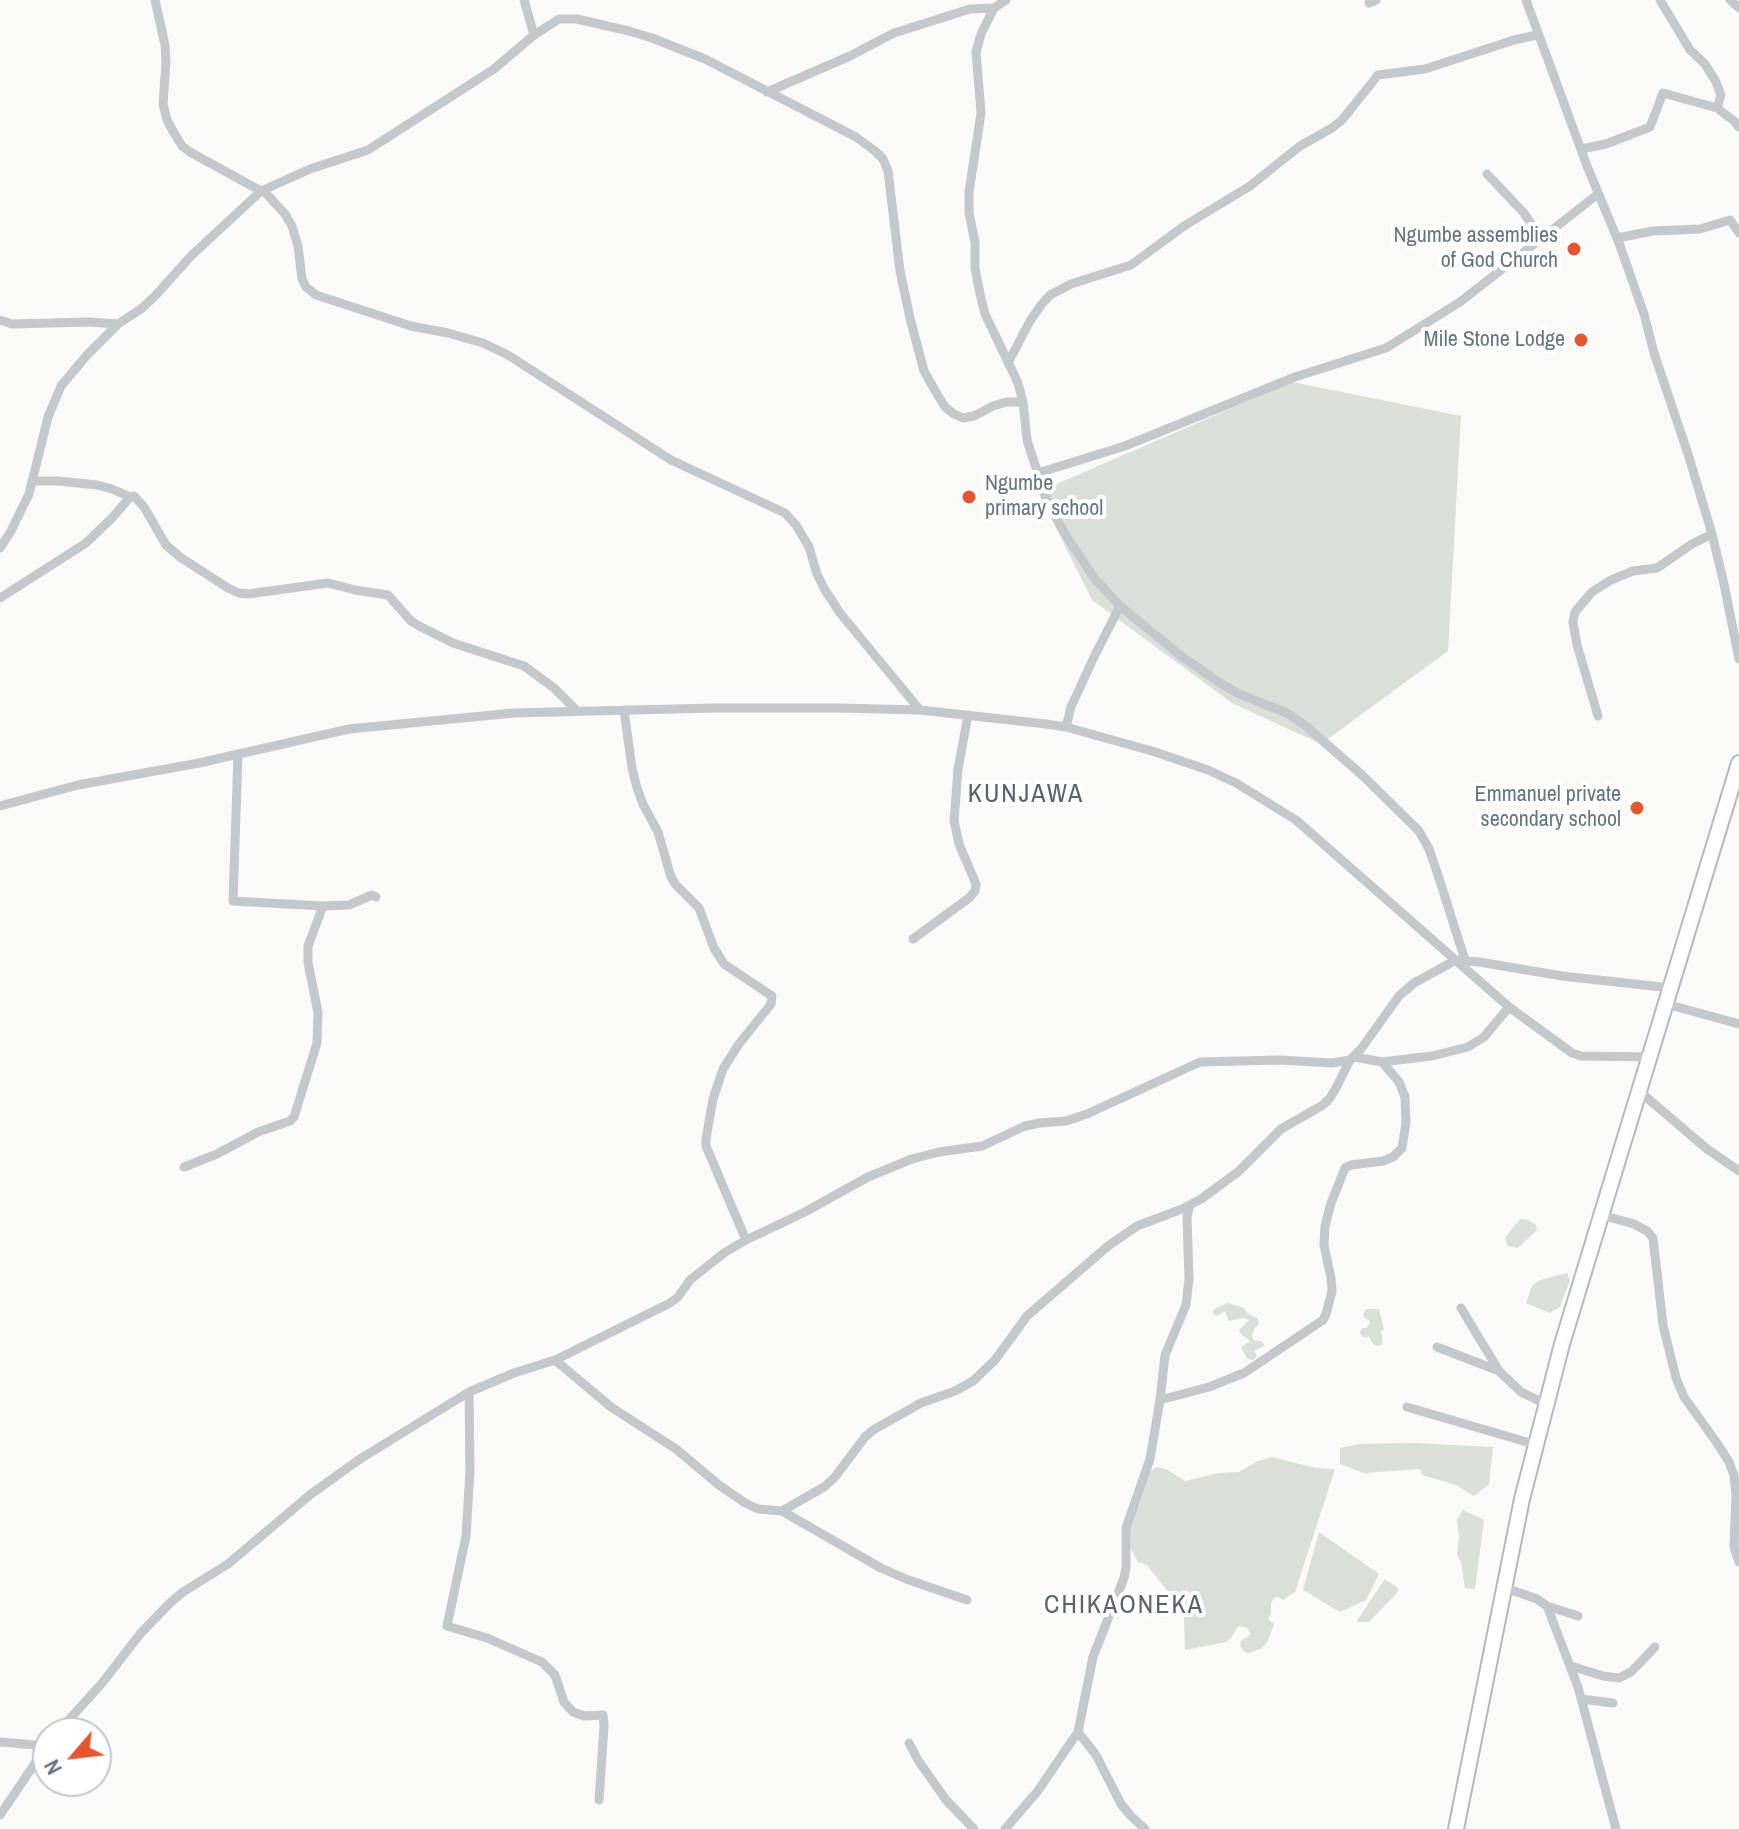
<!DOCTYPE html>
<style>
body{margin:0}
#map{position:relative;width:1739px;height:1829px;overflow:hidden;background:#fafaf8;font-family:"Archivo Narrow",sans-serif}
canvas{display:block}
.north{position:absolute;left:32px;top:1717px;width:80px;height:80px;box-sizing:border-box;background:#fff;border:2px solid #c1c8cd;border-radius:50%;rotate:242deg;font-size:22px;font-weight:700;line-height:32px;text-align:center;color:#657683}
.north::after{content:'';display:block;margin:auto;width:28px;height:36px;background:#e4572e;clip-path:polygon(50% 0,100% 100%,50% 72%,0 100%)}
</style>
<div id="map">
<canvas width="1739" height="1829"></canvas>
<div class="north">N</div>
</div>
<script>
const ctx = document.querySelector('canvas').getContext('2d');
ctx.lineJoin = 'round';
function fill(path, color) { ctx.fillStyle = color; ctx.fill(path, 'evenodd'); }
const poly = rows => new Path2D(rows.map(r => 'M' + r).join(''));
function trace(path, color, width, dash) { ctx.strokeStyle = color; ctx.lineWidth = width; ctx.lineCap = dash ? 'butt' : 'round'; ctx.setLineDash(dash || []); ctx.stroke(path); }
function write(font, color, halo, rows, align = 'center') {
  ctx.font = font + ' "Archivo Narrow",sans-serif'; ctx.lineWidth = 8; ctx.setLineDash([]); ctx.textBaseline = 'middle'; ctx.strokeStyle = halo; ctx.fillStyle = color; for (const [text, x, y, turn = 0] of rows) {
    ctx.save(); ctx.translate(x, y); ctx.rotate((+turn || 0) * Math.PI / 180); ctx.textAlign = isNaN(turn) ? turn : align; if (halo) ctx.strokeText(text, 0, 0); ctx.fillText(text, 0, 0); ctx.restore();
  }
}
const green = poly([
 [1292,382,1461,416,1448,651,1321,744,1232,703,1092,600,1038,492],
 [1520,1219,1528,1220,1536,1225,1537,1230,1518,1248,1508,1246,1505,1238],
 [1567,1273,1570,1280,1560,1307,1550,1313,1526,1303,1532,1286,1540,1280],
 [1228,1303,1244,1308,1247,1313,1258,1319,1259,1323,1257,1327,1254,1328,1254,1331,1252,1334,1253,1340,1261,1341,1265,1345,1254,1351,1257,1355,1254,1360,1247,1359,1241,1347,1249,1342,1251,1342,1241,1334,1239,1330,1249,1320,1244,1318,1229,1321,1225,1311,1217,1316,1214,1315,1212,1312,1214,1309],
 [1366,1309,1379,1309,1384,1330,1381,1331,1383,1343,1381,1345,1378,1346,1373,1344,1369,1337,1363,1337,1360,1333,1362,1328,1367,1328,1370,1322,1365,1318,1363,1314],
 [1414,1443,1493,1447,1489,1484,1474,1496,1456,1485,1422,1475,1420,1469,1364,1473,1340,1464,1340,1448,1360,1444],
 [1272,1457,1316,1468,1335,1469,1295,1592,1283,1600,1278,1597,1274,1598,1271,1603,1271,1614,1268,1619,1274,1624,1268,1641,1261,1649,1248,1653,1244,1651,1240,1646,1241,1641,1251,1634,1247,1628,1238,1626,1231,1638,1226,1642,1185,1650,1184,1616,1180,1607,1147,1565,1138,1562,1130,1547,1130,1525,1143,1493,1147,1473,1157,1467,1166,1469,1185,1481,1218,1473,1239,1472,1258,1461],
 [1463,1510,1484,1520,1475,1589,1465,1588,1461,1562,1457,1555,1459,1536,1457,1520],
 [1319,1532,1379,1574,1366,1600,1340,1612,1303,1590],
 [1385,1579,1399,1589,1396,1594,1369,1622,1356,1622]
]);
const street = poly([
 [155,0,165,45,166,62,163,104,167,120,174,133,182,146,190,152,261,191],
 [524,0,534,35],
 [1526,0,1587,166,1619,243,1644,314,1654,353,1688,454,1712,534,1724,584,1739,659],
 [1660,0,1690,50,1705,64,1715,80,1721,95,1717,108],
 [1730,0,1739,8],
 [1369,3,1376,0],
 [994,8,981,34,976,52,981,113,969,192,969,213,975,242,975,268,980,294,985,314,1018,383,1023,402,1027,440,1046,498,1065,534,1095,579,1120,606,1093,659,1071,707,1066,727],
 [767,92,850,56,894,33,970,9,994,8,1006,0],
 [1581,149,1606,144,1650,127,1663,93,1717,108,1734,121,1739,127],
 [1487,174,1524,213,1541,239],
 [263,190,285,214,292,226,298,246,302,279,306,287,316,295,411,326,448,333,483,343,508,355,671,460,785,513,796,525,809,547,817,574,825,590,840,613,920,710],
 [1617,238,1653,231,1700,229,1730,220,1739,233],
 [0,320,12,324,89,322,118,324],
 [1008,363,1030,321,1041,305,1050,295,1071,284,1131,265,1184,226,1250,186,1300,146,1332,128,1342,120,1378,75,1425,69,1514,40,1537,35],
 [1038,473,1125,446,1295,377,1386,348,1460,302,1598,194],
 [32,481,58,481,97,485,112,489,130,497],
 [0,548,11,531,29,494,48,417,61,386,87,355,118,324,141,309,155,296,191,256,261,191,310,169,368,150,494,69,534,35,559,19,577,19,629,31,652,38,705,59,856,137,875,151,883,159,888,171,900,271,910,318,924,371,937,394,945,407,954,414,963,418,974,416,993,406,1006,402,1023,402],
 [0,598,86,543,112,518,130,497,134,496,144,507,166,545,180,557,228,588,239,593,248,594,328,583,355,590,388,595,411,621,419,626,453,643,524,666,554,688,577,711],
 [1120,606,1181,656,1220,683,1239,694,1287,713,1307,727,1362,775,1419,831,1429,849,1438,875,1465,960],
 [624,710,632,768,637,788,643,804,658,832,671,877,676,885,699,908,714,948,724,964,772,996,771,1004,739,1044,723,1069,713,1099,706,1139,706,1146,717,1172,746,1240],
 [1598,716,1577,645,1573,622,1575,612,1592,592,1611,580,1633,571,1657,568,1692,544,1712,534],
 [238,755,233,901,323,906,349,905,372,895,376,897],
 [0,806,78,785,199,763,349,729,514,713,714,708,838,708,920,710,1046,724,1066,727,1152,751,1208,770,1236,783,1296,820,1509,1007,1572,1053,1581,1056,1649,1057],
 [913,939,969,898,975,891,976,884,959,844,954,821,958,769,968,715],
 [1666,1004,1739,1024],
 [1354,1057,1382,1062,1432,1056,1468,1047,1484,1037,1509,1007],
 [1639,1091,1707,1149,1739,1171],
 [184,1167,217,1154,258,1132,290,1121,294,1117,317,1043,318,1012,308,963,308,946,323,906],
 [1601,1215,1634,1224,1647,1231,1653,1238,1663,1325,1676,1378,1684,1397,1717,1443,1729,1462,1734,1475,1736,1495,1734,1547,1739,1562],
 [1461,1308,1499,1371,1521,1392,1546,1404],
 [1437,1347,1499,1371],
 [555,1360,611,1407,676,1449,719,1485,745,1503,758,1509,782,1511,881,1568,906,1579,967,1600],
 [469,1392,470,1471,466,1536,447,1626,487,1638,542,1662,555,1675,564,1702,573,1712,584,1716,603,1715,604,1726,599,1800],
 [1160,1400,1209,1387,1244,1373,1323,1320,1326,1314,1332,1291,1331,1278,1324,1245,1325,1226,1331,1203,1345,1168,1351,1165,1383,1161,1393,1157,1402,1148,1406,1123,1405,1097,1399,1082,1382,1062],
 [1407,1407,1537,1445],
 [782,1511,824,1487,835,1477,865,1437,873,1430,921,1403,955,1391,973,1381,995,1360,1027,1316,1108,1246,1137,1226,1182,1209,1201,1199,1238,1172,1281,1129,1323,1105,1330,1098,1337,1086,1350,1060],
 [1503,1587,1537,1599,1547,1606,1578,1616],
 [1547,1606,1578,1687,1616,1829],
 [1571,1666,1603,1676,1619,1678,1631,1672,1655,1647],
 [1581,1699,1613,1703],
 [1078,1732,1096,1755,1121,1804,1131,1816,1145,1829],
 [57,1733,103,1682,140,1634,170,1603,183,1592,228,1564,311,1494,360,1459,469,1392,514,1373,555,1360,670,1303,678,1297,690,1280,724,1253,746,1240,803,1213,868,1177,912,1159,939,1152,982,1146,1025,1126,1039,1123,1066,1121,1087,1114,1200,1062,1279,1060,1332,1063,1350,1060,1361,1049,1399,996,1414,983,1456,960,1479,962,1562,976,1671,988],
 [0,1742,47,1746],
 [909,1743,918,1760,946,1800,974,1829],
 [0,1815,48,1744],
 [1005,1829,1037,1792,1078,1732,1093,1657,1124,1578,1126,1567,1126,1528,1150,1459,1160,1400,1165,1355,1186,1305,1189,1279,1187,1217,1190,1205]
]);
const secondary = poly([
 [1456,1829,1522,1499,1562,1344,1739,763]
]);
const markers = [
 [1574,249,8,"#e4572e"],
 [1581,340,8,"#e4572e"],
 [969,497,8,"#e4572e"],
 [1637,808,8,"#e4572e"]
];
const poiNames = [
 ["Ngumbe assemblies",1558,236],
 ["of God Church",1558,261],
 ["Mile Stone Lodge",1565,340],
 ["Ngumbe",985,484,"left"],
 ["primary school",985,509,"left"],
 ["Emmanuel private",1621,795],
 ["secondary school",1621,820]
];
const quarterNames = [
 ["KUNJAWA",1026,795],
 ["CHIKAONEKA",1124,1606]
];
fill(green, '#dadfd7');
trace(secondary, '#b3babf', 18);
trace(street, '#c3c8cc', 9);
trace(secondary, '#fff', 14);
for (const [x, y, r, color] of markers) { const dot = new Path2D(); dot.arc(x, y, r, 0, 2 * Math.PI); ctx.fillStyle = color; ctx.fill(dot); trace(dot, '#fff', 3); }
write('22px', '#657683', '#fff', poiNames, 'right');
ctx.letterSpacing = '2px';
write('26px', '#57646e', '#fff', quarterNames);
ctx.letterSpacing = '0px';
</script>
